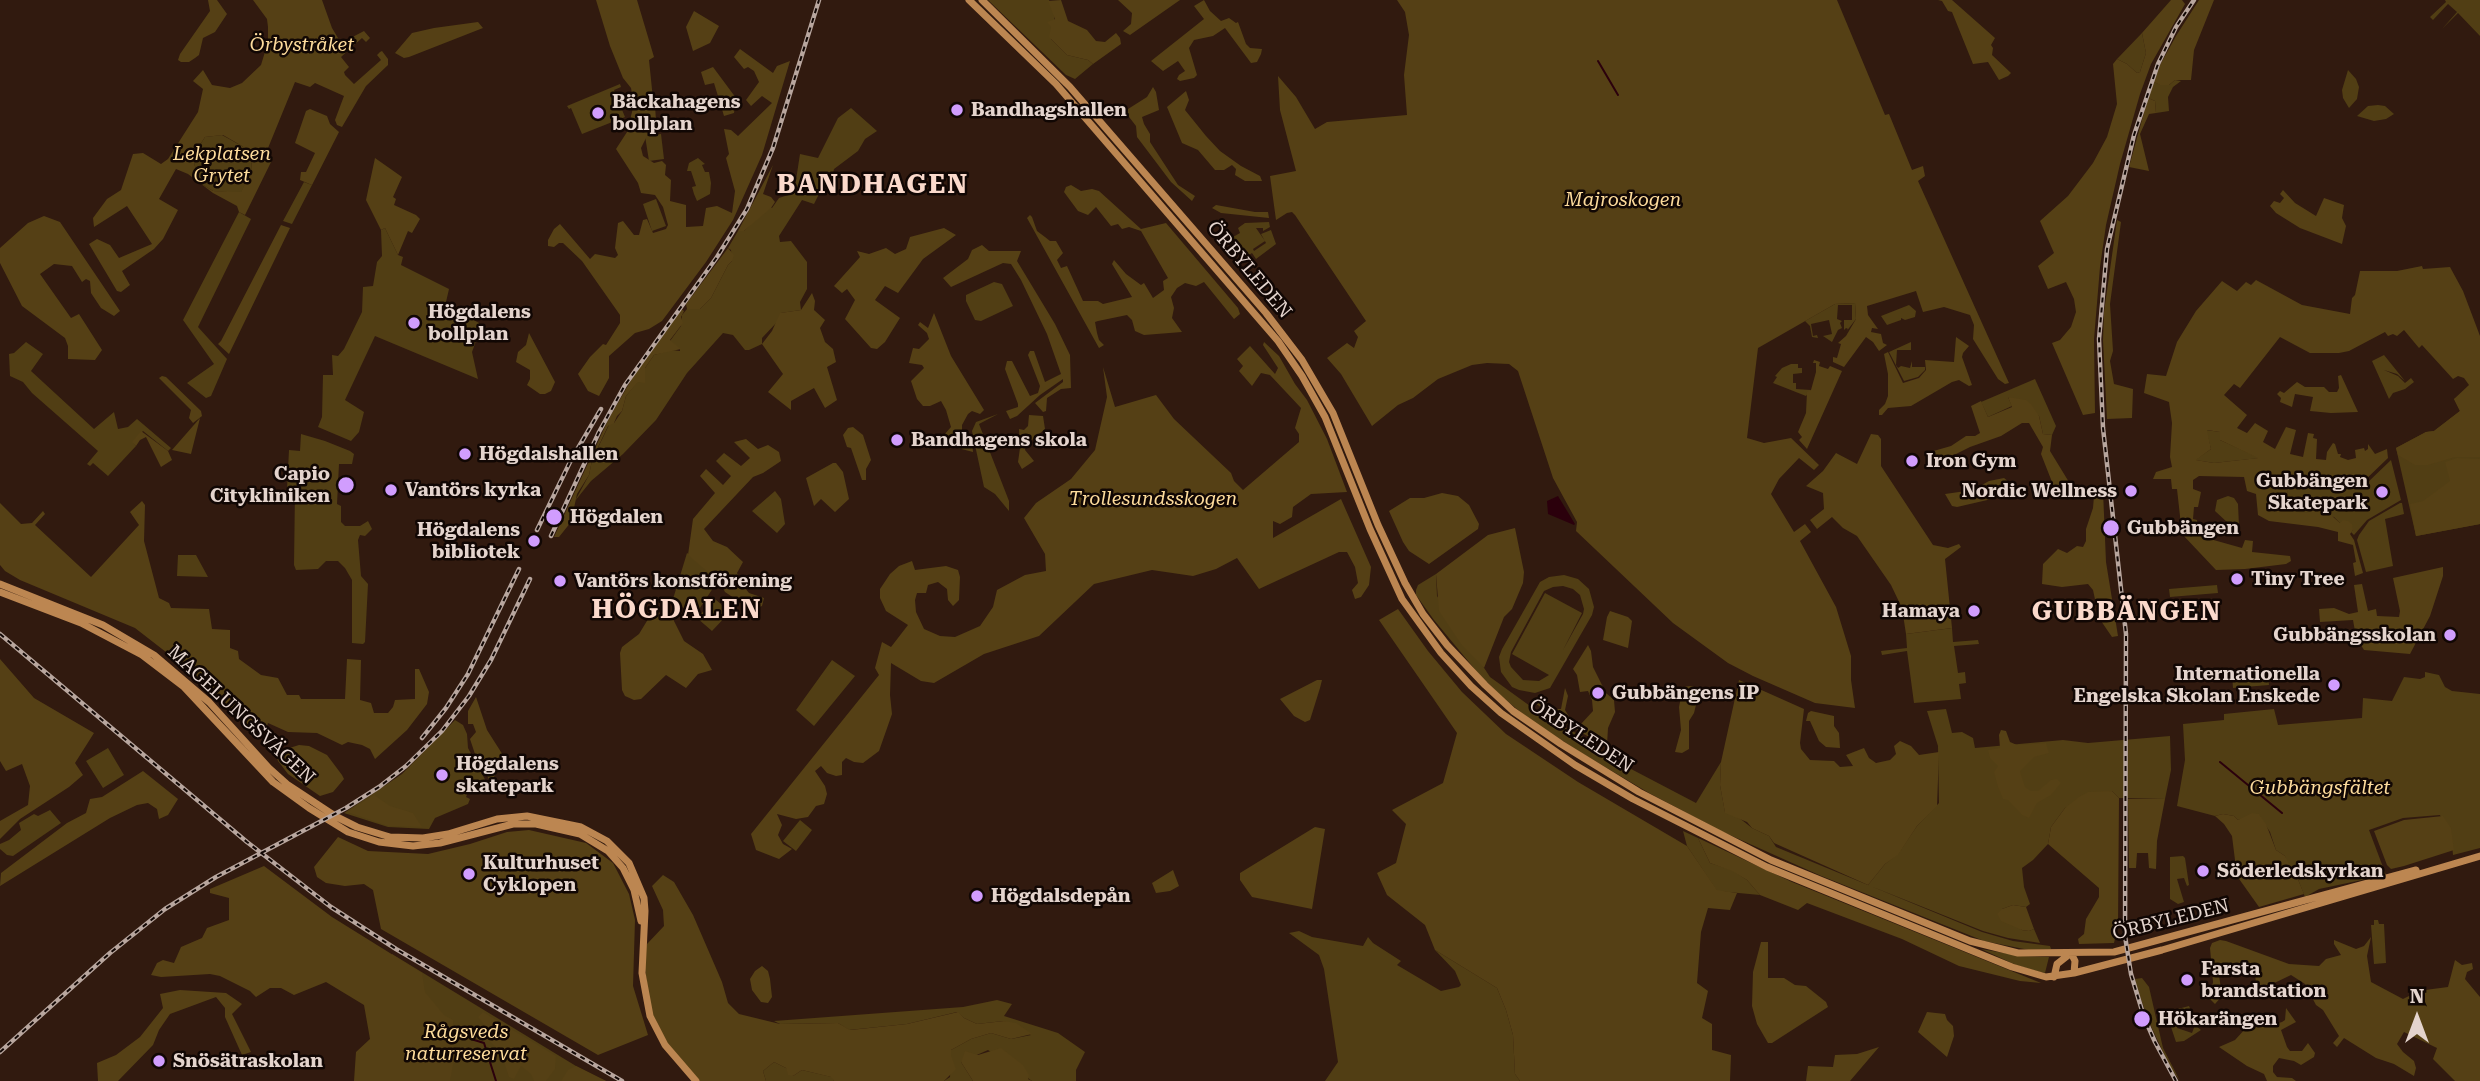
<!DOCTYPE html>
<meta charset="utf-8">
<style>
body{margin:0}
#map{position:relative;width:2480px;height:1081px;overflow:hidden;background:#311a0f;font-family:"Roboto Serif",serif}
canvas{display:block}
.north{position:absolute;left:2382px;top:983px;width:70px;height:70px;-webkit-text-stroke:5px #110704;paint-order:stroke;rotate:0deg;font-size:19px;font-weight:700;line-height:28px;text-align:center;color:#e4d4cd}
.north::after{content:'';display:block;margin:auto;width:24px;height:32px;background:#e4d4cd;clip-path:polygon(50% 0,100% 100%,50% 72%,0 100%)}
</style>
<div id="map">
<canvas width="2480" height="1081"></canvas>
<div class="north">N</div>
</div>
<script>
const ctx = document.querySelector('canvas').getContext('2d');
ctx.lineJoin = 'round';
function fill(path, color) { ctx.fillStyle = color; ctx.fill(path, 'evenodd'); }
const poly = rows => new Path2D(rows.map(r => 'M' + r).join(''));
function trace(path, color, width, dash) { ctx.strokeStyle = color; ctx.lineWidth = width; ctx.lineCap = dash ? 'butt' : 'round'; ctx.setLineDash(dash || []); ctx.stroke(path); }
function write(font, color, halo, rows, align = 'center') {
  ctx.font = font + ' "Roboto Serif",serif'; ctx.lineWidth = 5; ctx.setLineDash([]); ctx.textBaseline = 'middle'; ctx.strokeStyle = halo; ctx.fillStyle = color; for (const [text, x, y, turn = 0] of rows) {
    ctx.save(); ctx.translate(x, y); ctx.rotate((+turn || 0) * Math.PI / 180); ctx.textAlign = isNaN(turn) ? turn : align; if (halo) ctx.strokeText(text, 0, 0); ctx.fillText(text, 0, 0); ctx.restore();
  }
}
const green = poly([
 [988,0,1049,0,1055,15,1051,39,1067,55,1088,60,1093,64,1075,79,1066,75],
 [2445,0,2480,0,2480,36,2458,13,2442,29,2457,12,2448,4,2433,20,2430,17,2446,2],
 [2142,33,2146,53,2140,72,2137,73,2127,64,2117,59],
 [2348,70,2356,79,2359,87,2357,99,2349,108,2343,98,2342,90],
 [2175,80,2181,81,2173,87,2168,97,2169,111,2156,113,2155,101,2148,98,2154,82,2161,85,2169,85],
 [620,84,621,87,614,90,625,117,582,134,571,108,569,109,567,106],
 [2378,105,2385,106,2394,114,2386,119,2374,121,2357,116,2368,106],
 [851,108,877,131,865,139,858,151,834,169,832,178,824,184,814,204,802,200,779,236,780,242,791,241,807,262,807,289,800,302,801,310,781,313,779,320,762,338,762,344,749,350,745,350,733,335,723,333,687,373,656,420,623,454,591,481,575,501,589,475,592,460,608,427,610,423,614,423,622,411,626,396,638,381,645,368,654,355,671,350,680,351,680,349,670,341,681,326,682,315,687,309,700,309,711,298,728,265,732,261,731,250,728,248,738,231,744,231,768,206,772,208,779,198,794,193,800,154,818,158,838,118],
 [661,134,664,159,649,161,645,136],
 [222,135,242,146,252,158,251,171,241,193,213,191,200,183,194,163,196,151,205,137],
 [698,158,705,164,702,165,705,172,709,172,711,183,710,194,697,201,694,194,692,187,696,186,691,171,687,171,689,163],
 [304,182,312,185,292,224,283,221],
 [656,199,666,226,652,231,643,204],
 [239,212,251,219,198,327,227,359,211,396,206,398,187,383,214,364,183,320],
 [1269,222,1270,227,1263,231,1263,228,1256,228,1265,241,1253,249,1254,251,1266,243,1261,234,1271,230,1276,244,1256,259,1252,253,1246,257,1233,237,1240,233,1238,228,1245,223],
 [385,228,398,255,403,257,401,265,449,289,446,302,449,306,479,323,479,333,472,352,478,379,375,336,345,400,364,412,359,432,351,441,318,427,322,417,323,375,333,375,332,355,338,356,344,349,362,312,363,287,373,286,377,262,382,256,381,230],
 [994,282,1002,284,1013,306,981,321,975,320,966,301,966,295],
 [1855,303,1856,319,1846,332,1848,329,1846,328,1844,330,1844,320,1852,320,1852,305,1838,305,1837,319,1842,321,1840,323,1842,328,1838,330,1832,342,1823,336,1832,334,1829,320,1811,324,1813,336,1817,335,1818,338,1812,337,1810,326,1805,321,1835,304],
 [1909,305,1916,311,1915,317,1905,320,1901,318,1901,320,1887,325,1881,316],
 [26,342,43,354,31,371,94,429,114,412,118,429,128,427,137,419,171,448,168,451,143,431,133,442,136,446,108,476,93,463,90,466,87,464,98,451,32,393,23,382,10,376,9,354,14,353],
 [1911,342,1911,350,1897,350,1896,365,1898,368,1901,366,1910,368,1912,361,1912,367,1925,367,1925,370,1918,377,1904,381,1889,352],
 [2384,355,2405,381,2397,374,2384,370,2398,376,2405,383,2411,378,2414,382,2405,389,2393,393,2389,399,2372,361],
 [1791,364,1798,364,1798,368,1802,368,1802,373,1793,374,1793,383,1796,383,1796,389,1811,390,1806,396,1773,383,1777,377,1775,376,1782,368],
 [2035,379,2056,426,2052,435,2043,434,2039,416,2008,397,2012,406,1988,417,1981,402],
 [2480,383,2480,524,2416,536,2396,448,2426,432,2434,431,2460,411,2454,399],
 [998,414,979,424,1009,501,1009,511,995,494,984,487,972,431,976,422],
 [2206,430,2221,432,2220,440,2260,458,2214,463,2195,460,2211,449],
 [301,434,325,441,350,451,354,454,352,464,339,464,337,504,341,506,341,522,345,526,360,526,368,521,372,529,365,536,360,535,358,540,361,576,368,584,365,642,363,644,352,643,352,580,345,568,338,561,326,561,318,569,296,570,294,565,295,490,287,489,289,450,300,451],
 [2391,460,2401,500,2367,520,2354,535,2351,532,2353,530,2340,523,2334,517,2307,513,2285,513,2289,479,2327,486,2366,484],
 [775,491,781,499,785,524,777,533,752,511],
 [2228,496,2234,498,2238,504,2239,526,2228,523,2215,511,2217,500],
 [2400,503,2402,503,2404,514,2385,519,2393,566,2366,572,2357,540,2359,535,2369,521],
 [687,553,704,565,717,582,694,617,673,599],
 [178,555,196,555,208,577,177,576],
 [1436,574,1437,596,1490,677,1548,719,1582,736,1612,759,1696,803,1721,762,1720,785,1725,812,1738,817,1752,828,1769,836,1776,847,1982,932,2013,941,2050,946,2051,949,2029,950,1984,941,1819,875,1721,831,1649,793,1580,752,1529,719,1500,695,1478,673,1434,620,1416,595,1416,590,1418,585],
 [1564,575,1578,579,1589,589,1594,607,1592,615,1550,688,1535,693,1519,690,1512,687,1501,672,1499,657,1502,649,1540,582,1549,577],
 [1563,586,1573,589,1580,595,1584,609,1583,614,1563,650,1582,613,1545,593,1512,654,1549,675,1539,681,1523,680,1511,667,1509,662,1511,652,1544,591,1553,587],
 [2217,585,2218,593,2170,597,2169,589],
 [715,599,730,612,712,631,697,618],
 [1952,628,1953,642,1978,640,1979,644,1954,646,1958,673,1965,672,1966,683,1959,684,1961,699,1914,703,1907,651,1882,655,1881,651,1907,648,1906,634],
 [832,660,855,676,814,726,796,710],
 [2425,672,2439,675,2445,687,2452,691,2480,694,2480,848,2453,855,2452,844,2440,815,2403,818,2369,830,2386,875,2319,889,2305,897,2297,877,2287,867,2285,856,2276,850,2270,832,2259,815,2238,820,2234,816,2223,814,2215,816,2177,806,2185,760,2183,724,2224,720,2224,714,2274,709,2278,725,2362,718,2363,698,2392,701,2404,677,2420,679,2425,677],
 [2232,675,2268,675,2269,685,2233,688],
 [1946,709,1952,733,1962,732,1973,738,1975,748,2063,740,2088,743,2170,736,2171,770,2165,799,2119,798,2112,791,2065,808,2051,827,2048,844,2033,860,2022,868,2024,887,2030,904,2026,907,2013,905,2002,909,2022,930,2029,931,2034,929,2040,943,2008,938,1983,931,1868,885,1885,864,1898,854,1917,826,1939,803,1938,746,1927,711],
 [455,720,463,725,467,734,468,748,488,785,478,783,470,788,466,797,470,799,468,804,435,818,429,829,388,827,344,813,402,774],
 [108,748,124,775,103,788,86,761],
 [50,810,61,823,13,856,7,855,0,849,0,844,9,840,21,830,19,823,34,814,38,816],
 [800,820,812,830,796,851,783,841],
 [1683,831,1698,838,1710,863,1732,870,1747,880,1760,895,1717,891,1687,846],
 [2183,856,2185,858,2189,885,2187,886,2184,878,2177,879,2184,902,2178,904,2170,899,2170,857],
 [2374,920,2378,920,2379,924,2384,924,2386,963,2374,964,2371,925,2374,925],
 [1299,931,1312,937,1363,946,1368,937,1373,943,1401,961,1397,965,1441,991,1459,987,1461,985,1455,971,1435,950,1497,988,1506,1010,1513,1035,1515,1074,1520,1081,1325,1081,1338,1062,1324,969,1319,955,1289,933],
 [1981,949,2021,956,2049,957,2045,973,2040,972,2016,965],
 [392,954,576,1066,606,1081,439,1081,363,997],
 [2142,978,2149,987,2163,1048,2180,1081,2170,1067,2149,1022,2136,985,2135,979],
 [997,1000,1012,1004,1004,1016,1058,1033,1085,1052,1076,1070,1076,1081,1032,1081,988,1050,961,1062,973,1081,944,1081,950,1077,951,1050,971,1039,991,1033,1011,1039,1031,1035,1004,1021,977,1024,964,1018,957,1012,907,1024,849,1030,838,1023,780,1024,774,1021,963,1007],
 [2189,1006,2192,1013,2190,1016,2182,1014,2177,1028,2192,1033,2195,1025,2201,1030,2184,1041,2176,1042,2166,1012],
 [774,1062,786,1068,793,1076,802,1070,832,1077,834,1081,766,1081,763,1071]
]);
const forest = poly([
 [208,0,217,0,227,14,215,32,203,38,199,55,195,58,189,62,181,62,178,60,180,54,210,11],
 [253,0,322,0,332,28,341,43,364,31,370,38,366,42,362,38,341,57,349,67,344,72,345,75,354,84,381,60,377,55,380,52,382,51,388,59,388,65,366,86,342,127,337,125,335,120,344,96,315,83,310,87,295,82,266,153,273,158,245,215,239,212,237,206,213,193,188,174,176,169,159,199,178,210,163,239,154,249,122,271,130,285,121,292,117,291,89,244,97,239,110,245,119,258,152,244,127,206,94,227,93,218,107,199,121,190,133,154,143,153,161,164,168,159,198,112,203,89,193,81,203,70,212,85,230,88,242,83,261,65,268,42,268,27,267,19],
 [223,135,242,146,252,158,251,171,241,192,213,191,200,183,194,163,196,151,205,137],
 [596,0,637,0,654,57,649,60,653,99,662,97,655,105,656,121,669,126,679,124,682,128,655,128,650,130,641,148,643,156,654,163,662,161,666,165,665,175,671,180,670,201,686,205,686,227,703,226,706,208,717,206,732,213,735,191,726,158,729,154,724,129,731,130,738,136,772,103,762,96,751,106,746,100,759,82,754,71,748,67,744,69,734,57,740,49,773,73,777,66,790,61,762,155,733,220,706,262,662,321,649,329,635,333,609,356,609,378,599,396,588,391,578,374,590,357,603,344,606,345,620,323,620,315,582,261,563,243,559,243,554,247,548,246,548,240,554,229,560,224,590,259,595,254,615,258,618,255,615,248,618,223,623,221,634,235,639,235,643,220,647,219,653,233,666,229,668,225,663,207,655,195,641,193,638,183,616,149,627,132,634,104,631,88,623,78,610,46],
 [1061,0,1068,21,1087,30,1096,41,1105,42,1116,33,1120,38,1121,44,1093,64,1088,60,1067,55,1049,37,1051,27,1047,22,1055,19,1048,1],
 [1118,0,1180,0,1130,35,1123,31,1131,24,1132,13],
 [1204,0,1210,11,1221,21,1229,18,1236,23,1238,22,1246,44,1250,48,1262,49,1261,54,1257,62,1251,63,1225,28,1213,36,1194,40,1189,48,1197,75,1194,78,1180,81,1177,79,1179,75,1185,71,1178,61,1163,71,1151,61,1204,19,1194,6],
 [1397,0,1837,0,1885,115,1889,114,1912,170,1923,166,1925,176,1918,181,2009,383,2005,384,1998,379,1973,339,1974,325,1970,315,1944,307,1923,312,1916,291,1867,306,1868,315,1878,329,1872,328,1871,332,1881,334,1883,343,1887,345,1879,351,1873,342,1866,337,1844,367,1833,362,1833,357,1837,358,1841,344,1838,343,1846,336,1856,319,1855,303,1835,304,1758,348,1747,438,1764,443,1791,438,1819,465,1814,470,1799,458,1779,479,1771,494,1794,532,1805,524,1811,532,1800,541,1836,607,1851,656,1851,680,1855,708,1815,703,1753,676,1728,663,1673,623,1576,531,1577,522,1553,478,1518,371,1509,364,1487,363,1472,365,1438,379,1413,398,1398,405,1372,426,1341,374,1327,358,1347,343,1354,348,1358,337,1354,331,1366,321,1295,215,1292,212,1287,213,1276,220,1270,176,1296,171,1280,110,1278,76,1296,97,1315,129,1327,122,1407,115,1404,75,1409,35,1405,12],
 [1938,0,1952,0,1995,38,1991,45,1993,48,1992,55,2011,73,2008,76,1999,80,1988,62,1973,64,1952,12,1948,11,1942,1],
 [2171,0,2182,0,2185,4,2151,64,2140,94,2120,164,2106,225,2100,267,2094,339,2095,413,2083,415,2052,343,2060,340,2071,327,2076,312,2074,299,2066,282,2048,289,2038,266,2054,253,2040,221,2068,196,2093,163,2107,137,2117,104,2113,64,2117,59,2127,64,2137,73,2140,72,2146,53,2142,33],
 [2199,0,2214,0,2194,50,2191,80,2175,80,2169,85,2160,85,2154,82,2160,65,2176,36],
 [694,11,719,26,710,43,693,51,686,27],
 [478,22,483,28,409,57,404,58,395,53,412,33,434,28],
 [713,67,736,98,734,113,724,116,714,83,705,85,701,72],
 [1153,87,1156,92,1159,110,1142,117,1144,124,1150,134,1150,142,1178,185,1195,196,1192,201,1171,182,1137,137,1136,126,1126,113,1128,109,1147,97],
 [1186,91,1189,100,1185,110,1206,136,1220,151,1241,166,1260,176,1262,181,1245,181,1235,175,1236,169,1232,165,1224,170,1215,170,1198,150,1182,143,1167,107],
 [2148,98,2155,101,2156,113,2149,114,2140,134,2149,171,2129,167],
 [310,109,327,116,330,124,339,132,312,185,300,180,301,172,306,172,315,153,295,143,306,111],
 [375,158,402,177,393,197,396,199,394,205,416,215,420,219,412,233,408,231,398,255,385,228,381,230,366,200],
 [773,165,763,194,771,197,775,202,771,208,744,231,738,231],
 [1071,185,1081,191,1092,189,1099,191,1141,229,1166,223,1238,308,1240,314,1234,319,1204,282,1196,286,1185,283,1177,288,1171,297,1174,308,1172,318,1182,332,1144,335,1135,331,1132,320,1127,315,1098,321,1095,322,1097,333,1099,340,1104,345,1099,348,1027,218,1030,215,1032,217,1037,231,1045,237,1050,241,1056,241,1063,253,1057,260,1061,268,1067,266,1083,301,1098,301,1103,304,1132,297,1112,264,1114,260,1126,274,1141,285,1144,283,1153,298,1164,290,1163,281,1168,278,1141,231,1129,227,1122,229,1118,224,1111,226,1096,207,1088,215,1078,211,1064,192,1066,187],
 [2283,190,2295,203,2316,216,2324,198,2344,205,2342,218,2346,226,2342,244,2300,228,2276,213,2270,206,2274,201,2280,203,2284,198,2280,194],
 [1216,205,1255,212,1268,212,1269,218,1221,213,1212,208],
 [44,216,60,222,120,311,114,316,101,308,91,293,90,281,86,279,82,282,72,266,54,264,40,274,71,318,79,314,102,350,95,360,68,359,68,346,65,338,22,306,0,263,0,248,28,223],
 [2117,220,2121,222,2110,304,2113,351,2110,361,2114,384,2133,389,2132,418,2107,419,2103,340,2104,312],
 [281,225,290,228,229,354,218,344,221,341],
 [944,228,956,235,923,259,898,293,885,286,875,300,900,318,885,342,877,349,871,348,845,319,855,300,847,289,842,293,834,286,860,257,857,251,869,254,886,248,895,254,906,249,910,237],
 [982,245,989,251,1021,251,1017,261,1055,324,1070,355,1071,388,1061,389,1047,398,1046,411,1043,412,1035,403,1063,382,1063,379,1040,395,1017,416,1010,419,1006,411,1018,407,1018,404,1005,369,1007,361,1012,361,1030,396,1038,393,1040,386,1028,355,1030,351,1034,351,1045,382,1061,374,1047,334,1021,280,1011,264,1003,263,951,287,943,278,968,259,972,250],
 [728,248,734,255,732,261,728,265,711,298,700,309,687,309,686,304],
 [2422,266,2423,269,2450,267,2463,291,2480,336,2480,457,2455,457,2428,465,2415,465,2398,455,2396,448,2426,432,2434,431,2460,411,2454,399,2469,385,2464,378,2458,376,2453,379,2422,345,2419,348,2404,330,2397,336,2393,334,2388,336,2385,332,2349,351,2339,353,2310,353,2280,337,2240,388,2234,384,2224,395,2247,415,2237,428,2247,433,2255,423,2268,431,2263,442,2275,449,2286,427,2296,430,2290,454,2303,457,2308,433,2314,434,2313,438,2317,439,2316,459,2326,460,2327,452,2333,443,2335,444,2338,454,2341,454,2340,457,2348,460,2356,458,2355,450,2364,448,2365,451,2368,449,2368,444,2375,454,2387,449,2388,458,2362,483,2327,484,2289,477,2286,511,2307,513,2311,510,2331,515,2340,523,2343,520,2348,521,2352,524,2353,530,2350,534,2354,540,2363,573,2355,576,2353,563,2356,562,2353,545,2338,541,2338,532,2318,527,2269,521,2258,515,2256,494,2247,491,2244,477,2199,476,2193,480,2193,489,2201,492,2198,507,2194,507,2193,519,2197,520,2197,526,2212,530,2210,539,2242,548,2245,540,2253,541,2252,552,2290,556,2291,561,2286,564,2245,569,2216,570,2182,534,2177,489,2172,489,2171,479,2153,479,2156,472,2172,467,2170,457,2172,423,2169,402,2144,393,2147,374,2166,376,2177,342,2196,311,2222,281,2237,291,2246,282,2251,285,2256,280,2302,305,2350,314,2352,298,2355,295,2360,271,2397,271],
 [2207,430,2220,432,2220,440,2258,458,2214,463,2196,460,2211,449],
 [812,293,815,301,814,310,825,320,820,328,825,342,833,349,836,362,827,367,837,400,825,408,814,388,791,401,791,410,768,392,783,374,762,344,772,331,780,313,801,310],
 [681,309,684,311,681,317,683,323,670,340,681,349,654,355,645,368,645,383,638,382,626,396,622,411,617,416,614,423,608,426,592,460,589,475,577,494,571,522,559,537,554,537,608,420,641,363],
 [934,313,951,356,984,410,980,414,972,411,968,414,962,425,962,432,972,442,973,452,950,446,937,445,928,449,926,446,932,436,944,435,951,427,946,410,941,401,930,406,923,406,917,399,911,381,924,368,922,365,909,363,913,348,919,349,929,339,927,333,918,325,920,322,928,328],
 [529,333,555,382,551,391,545,394,540,394,527,385,530,379,530,370,516,362,518,352,526,345],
 [1956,337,1969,346,1963,353,1962,357,1972,385,1969,386,1959,380,1952,382,1911,406,1888,408,1882,415,1879,415,1879,410,1885,404,1888,396,1888,374,1884,354,1888,352,1903,383,1919,378,1926,370,1925,360,1954,362],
 [1264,342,1279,356,1295,384,1307,400,1327,439,1347,492,1311,494,1293,507,1292,517,1280,524,1273,521,1273,538,1341,499,1371,567,1369,585,1361,597,1355,599,1352,590,1358,583,1355,567,1347,552,1339,552,1259,589,1237,558,1216,569,1193,576,1152,570,1094,584,1039,636,984,654,934,683,921,681,891,663,890,695,892,714,879,751,863,763,854,762,846,758,842,762,842,775,836,776,827,773,821,766,815,771,825,786,827,794,824,804,816,806,808,817,796,819,777,814,782,825,778,835,783,844,792,849,779,859,756,850,751,834,879,675,875,668,882,642,891,647,908,625,886,611,880,598,880,589,890,574,899,566,912,561,915,570,946,566,958,570,960,577,959,600,953,606,948,600,947,589,938,582,928,585,926,593,917,593,915,600,916,612,924,629,940,636,955,637,980,626,993,607,997,590,1025,575,1046,571,1045,554,1024,518,1036,503,1071,479,1095,450,1107,397,1103,367,1115,407,1156,395,1174,419,1231,473,1234,481,1243,490,1299,442,1299,434,1295,428,1301,408,1270,375,1261,373,1252,386,1239,371,1243,366,1237,359,1250,346,1275,374,1278,368,1263,345],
 [1814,360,1820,362,1819,366,1828,369,1830,366,1842,371,1807,449,1799,440,1802,437,1798,432,1806,413,1807,392,1811,390,1816,372,1816,363,1813,363],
 [2341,375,2358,412,2331,413,2310,411,2313,397,2295,394,2292,407,2280,402,2281,398,2277,394,2280,391,2284,393,2297,382,2305,387,2324,387,2329,392,2337,392,2339,388,2338,376],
 [162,376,166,377,201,411,202,416,193,423,189,418,191,410,159,378],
 [2008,397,2026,400,2031,404,2039,416,2043,434,2052,435,2050,451,2072,487,2054,487,2041,454,2043,447,2029,423,2022,423,2001,436,1970,447,1956,454,1930,461,1928,455,1930,452,1951,446,1966,436,1975,436,1980,433,1971,406,1981,401,1988,417,2012,407],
 [1029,415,1043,416,1045,429,1026,445,1025,450,1034,461,1022,469,1018,462,1020,448,1019,429,1024,430,1028,426],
 [200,418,191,454,172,450],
 [853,427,863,435,871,460,866,469,866,480,862,480,851,448,847,447,843,435,848,428],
 [141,431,168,451,172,460,161,467,146,437,140,440,136,446,132,442],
 [1871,434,1878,435,1881,439,1881,466,1933,545,1948,548,1959,544,1961,547,1945,559,1952,628,1906,634,1902,608,1891,585,1857,536,1843,528,1832,517,1817,529,1810,520,1824,509,1823,493,1806,486,1823,471,1836,453,1857,464],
 [746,439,758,449,768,445,779,452,781,461,763,473,753,477,704,529,713,541,727,547,743,562,737,573,745,588,749,593,764,598,762,606,752,610,725,592,717,576,709,573,688,555,693,519,715,493,700,476,706,469,723,485,731,476,716,461,724,453,741,466,750,458,734,442],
 [2457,458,2480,459,2480,524,2416,536,2410,504,2423,501,2450,481,2445,462],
 [833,463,836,463,843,472,849,499,835,512,821,499,814,506,806,478],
 [2004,478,2009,482,2009,486,1996,498,1957,507,1952,506,1945,494,1973,490,1989,481],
 [2094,486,2103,491,2106,562,2118,636,2112,637,2099,618,2093,590,2088,584,2062,587,2042,584,2043,564,2058,549,2067,553,2077,546,2083,547,2086,541,2086,529,2093,508,2094,496,2087,493,2088,488],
 [1442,493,1458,496,1469,505,1479,524,1478,529,1429,564,1409,551,1403,542,1389,511,1410,498,1424,498],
 [142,501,145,505,144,541,159,598,169,603,171,608,209,609,212,629,230,630,230,648,238,651,239,659,261,675,278,678,287,695,299,695,301,699,345,699,347,659,361,660,360,700,371,703,374,713,388,713,393,707,395,700,415,699,415,669,419,669,429,692,427,704,407,730,375,759,370,749,362,745,348,742,342,745,317,733,288,732,268,723,264,736,257,737,211,687,135,628,20,580,5,571,0,565,0,503,21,524,32,523,43,511,45,514,35,525,91,577,139,525,130,512],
 [1515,528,1524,572,1523,583,1512,609,1504,617,1484,668,1461,644,1439,611,1436,574,1488,535],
 [2443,567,2443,576,2430,616,2410,654,2364,650,2356,637,2353,620,2320,622,2319,609,2334,608,2349,614,2358,612,2354,585,2362,584,2368,611,2376,609,2377,616,2399,617,2400,611,2393,578],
 [1398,609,1428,651,1462,692,1506,734,1578,782,1687,846,1717,890,1737,893,1730,910,1708,908,1701,932,1697,983,1708,991,1702,1018,1712,1024,1712,1050,1731,1055,1730,1081,1520,1081,1515,1074,1513,1035,1506,1010,1497,988,1435,950,1425,925,1387,895,1377,873,1396,863,1406,824,1392,810,1443,783,1457,733,1379,620],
 [653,611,673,619,684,641,703,654,712,670,698,674,686,688,666,675,641,699,634,700,625,696,622,690,620,653,622,647,639,634],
 [1610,611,1628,617,1632,621,1628,648,1603,640,1607,617],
 [1588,645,1591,651,1593,667,1606,693,1614,700,1615,712,1608,728,1607,745,1603,745,1556,718,1535,703,1541,700,1552,709,1561,709,1565,688,1568,696,1565,710,1570,718,1581,724,1593,711,1592,700,1588,691,1580,692,1577,675,1573,669],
 [0,659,34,698,94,733,75,763,83,775,69,787,20,819,0,839,0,821,28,805,30,786,22,764,6,771,0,761],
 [1317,680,1322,680,1320,688,1310,720,1305,722,1294,716,1280,699],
 [1739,680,1804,709,1800,743,1801,749,1810,760,1834,761,1840,767,1853,766,1846,755,1864,748,1869,758,1876,763,1890,760,1896,754,1894,746,1900,741,1911,746,1919,755,1939,752,1937,806,1917,826,1898,855,1885,864,1868,885,1774,843,1769,836,1752,828,1747,822,1725,813,1720,785,1721,762],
 [1690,686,1695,687,1698,697,1694,713,1689,721,1689,749,1682,753,1675,752,1681,730,1679,707,1683,687],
 [476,697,487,730,508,763,496,773,491,783,475,754,470,739,476,732,473,724,468,724,468,711],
 [1811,711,1834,716,1834,726,1839,733,1840,748,1826,747,1819,741,1810,721,1806,721,1808,713],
 [2001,730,2006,731,2010,742,2017,745,2046,743,2049,753,2034,757,2020,771,2025,787,2031,791,2038,791,2051,780,2057,779,2061,783,2051,795,2037,803,2029,818,2022,815,2008,800,2003,799,1998,787,1994,772,1998,766,1990,758,1988,750,2000,748,1999,735],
 [299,745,309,746,327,755,342,775,344,779,333,792,320,796,288,774,278,761,276,755,280,751],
 [143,771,178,799,168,815,159,819,157,809,148,803,137,805,110,818,0,886,1,873,67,823,86,813,90,799,102,797],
 [2112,791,2119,798,2118,925,2114,943,2079,944,2078,939,2084,934,2086,919,2099,897,2099,888,2048,844,2051,827,2065,808,2079,797,2088,792],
 [374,795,390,806,413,813,422,827,388,826,347,812],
 [2128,799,2165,799,2157,841,2156,869,2149,868,2148,853,2137,853,2136,868,2129,868],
 [2252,813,2259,814,2266,824,2276,850,2285,856,2289,864,2287,867,2297,877,2304,894,2259,907,2237,876,2232,836,2224,824,2215,816,2223,814,2234,816,2238,820],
 [2443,816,2451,828,2454,850,2404,866,2391,869,2387,865,2374,831,2404,820],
 [1315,827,1325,829,1312,909,1252,897,1240,880,1240,873],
 [529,830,586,843,613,863,629,894,635,920,633,986,648,1035,598,1055,381,929,373,890,364,884,345,886,326,883,317,877,314,867,338,837,368,851,428,854,470,844,507,832],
 [1698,838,1792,882,2041,983,2020,981,1959,966,1902,939,1807,903,1798,910,1760,895,1747,880,1732,871,1710,863],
 [264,866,332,917,422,973,425,992,444,1015,453,1020,454,1060,450,1081,354,1081,356,1052,370,1039,364,1005,326,982,294,995,281,988,270,988,256,997,250,991,220,976,210,974,161,977,151,975,157,963,163,960,174,963,181,947,202,938,207,928,229,920,229,898,210,893,210,889],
 [1173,870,1179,886,1170,891,1156,893,1152,883],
 [663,875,674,882,693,915,722,982,728,1003,739,1014,780,1024,838,1023,850,1030,907,1024,958,1012,964,1018,977,1024,1004,1021,1016,1023,1032,1034,1011,1039,991,1033,971,1039,951,1050,951,1055,956,1069,944,1081,834,1081,831,1077,802,1070,793,1076,788,1075,786,1068,774,1062,763,1071,766,1081,700,1081,670,1048,651,1012,643,955,647,944,664,926,663,910,652,886],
 [2013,905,2026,907,2034,929,2029,931,2022,930,2001,921,1997,914,2002,909],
 [2371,937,2367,956,2371,982,2403,999,2411,995,2415,999,2419,998,2421,992,2425,990,2448,987,2455,960,2462,965,2472,963,2473,969,2467,972,2465,979,2480,997,2480,1081,2455,1081,2433,1059,2437,1048,2404,1032,2397,1044,2403,1052,2414,1061,2416,1068,2414,1076,2394,1064,2376,1058,2344,1038,2337,1047,2333,1043,2339,1036,2323,1010,2316,1005,2305,984,2291,975,2266,987,2256,984,2255,973,2238,972,2227,965,2218,968,2222,996,2215,1004,2210,999,2213,982,2210,948,2212,943,2220,940,2226,941,2289,964,2319,966,2326,959,2341,955,2334,944,2334,940,2356,949,2364,946],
 [1761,942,1768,942,1768,978,1784,978,1795,985,1806,986,1826,1002,1828,1007,1772,1043,1768,1043,1757,1024,1752,1006,1753,972],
 [762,966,768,971,770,979,772,997,768,1003,761,1002,752,990,750,979,755,971],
 [180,990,226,993,242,1004,232,1014,251,1052,242,1055,225,1017,225,1008,216,997,170,1014,159,1030,153,1045,118,1081,98,1081,97,1063,116,1055,140,1037,163,1008,160,994],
 [2286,1008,2296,1022,2281,1030,2287,1047,2290,1051,2302,1051,2308,1043,2315,1053,2314,1057,2301,1065,2294,1061,2279,1058,2273,1066,2273,1072,2277,1077,2292,1078,2296,1081,2267,1081,2264,1074,2247,1066,2219,1047,2235,1040,2256,1017,2275,1024,2282,1022,2285,1020],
 [483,1012,556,1056,555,1069,546,1081,534,1081,531,1074,521,1066,514,1079,509,1077,500,1051,486,1038,485,1026,478,1017],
 [1927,1012,1945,1014,1947,1020,1953,1026,1954,1036,1947,1057,1918,1032],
 [1879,1047,1850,1081,1806,1081,1808,1066,1833,1067,1835,1055,1857,1054],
 [1001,1048,1023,1065,1029,1075,1028,1079,1032,1081,973,1081,961,1062,965,1051,978,1055],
 [576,1066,606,1081,561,1081,568,1070]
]);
const water = poly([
 [1558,496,1575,524,1574,525,1548,514,1547,501]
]);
const stream = poly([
 [1598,61,1618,95],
 [2220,762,2282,813],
 [471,1039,484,1043,496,1081]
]);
const secondary = poly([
 [969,0,1056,84,1278,341,1302,376,1325,417,1370,529,1402,599,1441,653,1471,686,1501,713,1575,765,1633,799,1767,867,2012,967,2046,977,2074,973,2162,950,2480,856],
 [982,0,1070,87,1266,313,1302,360,1333,413,1378,525,1405,583,1423,614,1447,645,1485,685,1513,711,1561,744,1639,792,1771,860,1970,941,2018,953,2114,952,2416,870],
 [0,584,103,625,154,655,209,702,269,768,288,785,335,816,357,827,390,837,423,838,448,834,497,819,527,816,581,827,607,841,629,863,644,898,645,911,642,973,650,1016,665,1045,696,1081],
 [0,592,81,623,142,655,184,687,273,782,309,808,348,832,379,842,413,846,440,843,513,824,536,824,580,834,608,851,623,868,634,890,641,921],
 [2071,953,2075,961,2074,973],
 [2054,977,2057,964,2071,953]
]);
const rail = poly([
 [537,530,571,460,601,409],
 [551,536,599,432,625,385,717,257,747,209,773,148,819,0],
 [0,634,247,842,331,907,396,949,622,1081],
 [422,738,446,708,468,674,519,569],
 [0,1052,110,953,165,909,216,877,346,808,379,787,406,766,442,731,469,696,491,660,530,579],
 [2176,1081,2155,1042,2144,1017,2131,974,2125,936,2126,634,2103,428,2099,339,2107,249,2134,135,2158,64,2176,27,2194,0]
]);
const markers = [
 [957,110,7,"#d19dfe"],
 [598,113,7,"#d19dfe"],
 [414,323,7,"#d19dfe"],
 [897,440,7,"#d19dfe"],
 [465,454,7,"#d19dfe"],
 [1912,461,7,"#d19dfe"],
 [346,485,9,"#d19dfe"],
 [391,490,7,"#d19dfe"],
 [2131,491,7,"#d19dfe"],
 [2382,492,7,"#d19dfe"],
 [554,517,9,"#d19dfe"],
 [2111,528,9,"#d19dfe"],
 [534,541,7,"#d19dfe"],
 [2237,579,7,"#d19dfe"],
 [560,581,7,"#d19dfe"],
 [1974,611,7,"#d19dfe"],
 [2450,635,7,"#d19dfe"],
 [2334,685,7,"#d19dfe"],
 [1598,693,7,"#d19dfe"],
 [442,775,7,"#d19dfe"],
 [2203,871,7,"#d19dfe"],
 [469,874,7,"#d19dfe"],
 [977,896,7,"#d19dfe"],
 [2187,980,7,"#d19dfe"],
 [2142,1019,9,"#d19dfe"],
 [159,1061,7,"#d19dfe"]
];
const parkNames = [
 ["Örbystråket",302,45],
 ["Lekplatsen",222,154],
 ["Grytet",222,176],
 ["Majroskogen",1623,200],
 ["Trollesundsskogen",1153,499],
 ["Gubbängsfältet",2320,788],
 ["Rågsveds",466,1032],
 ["naturreservat",466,1054]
];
const poiNames = [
 ["Bäckahagens",612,102],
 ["bollplan",612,124],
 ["Bandhagshallen",971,110],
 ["Högdalens",428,312],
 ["bollplan",428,334],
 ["Bandhagens skola",911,440],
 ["Högdalshallen",479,454],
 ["Iron Gym",1926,461],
 ["Capio",330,474,"right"],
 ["Citykliniken",330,496,"right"],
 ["Gubbängen",2368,481,"right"],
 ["Skatepark",2368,503,"right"],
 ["Vantörs kyrka",405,490],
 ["Nordic Wellness",2117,491,"right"],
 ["Högdalen",570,517],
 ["Gubbängen",2127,528],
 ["Högdalens",520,530,"right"],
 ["bibliotek",520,552,"right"],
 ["Tiny Tree",2251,579],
 ["Vantörs konstförening",574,581],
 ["Hamaya",1960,611,"right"],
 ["Gubbängsskolan",2436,635,"right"],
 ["Internationella",2320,674,"right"],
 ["Engelska Skolan Enskede",2320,696,"right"],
 ["Gubbängens IP",1612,693],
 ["Högdalens",456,764],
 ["skatepark",456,786],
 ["Kulturhuset",483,863],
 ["Cyklopen",483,885],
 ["Söderledskyrkan",2217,871],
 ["Högdalsdepån",991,896],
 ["Farsta",2201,969],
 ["brandstation",2201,991],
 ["Hökarängen",2158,1019],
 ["Snösätraskolan",173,1061]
];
const streetNames = [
 ["ÖRBYLEDEN",1249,270,50],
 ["MAGELUNGSVÄGEN",241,715,43],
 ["ÖRBYLEDEN",1581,736,33],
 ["ÖRBYLEDEN",2171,920,-14]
];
const districtNames = [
 ["BANDHAGEN",873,185],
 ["HÖGDALEN",677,610],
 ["GUBBÄNGEN",2127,612]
];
fill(green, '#513e14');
fill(forest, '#554015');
fill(water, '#2b000c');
trace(stream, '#2b000c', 2);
trace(secondary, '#bc8651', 7);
trace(rail, '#b8a69e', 4.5);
trace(rail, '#110704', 2, [5]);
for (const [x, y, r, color] of markers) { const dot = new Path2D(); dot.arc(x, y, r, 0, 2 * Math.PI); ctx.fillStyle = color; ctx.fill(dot); trace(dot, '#110704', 2.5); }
write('italic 19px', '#fedc9c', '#110704', parkNames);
write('bold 19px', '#e4d4cd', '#110704', poiNames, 'left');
write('19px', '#e4d4cd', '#110704', streetNames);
ctx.letterSpacing = '2px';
write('bold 26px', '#fad9cb', '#110704', districtNames);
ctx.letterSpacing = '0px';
</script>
